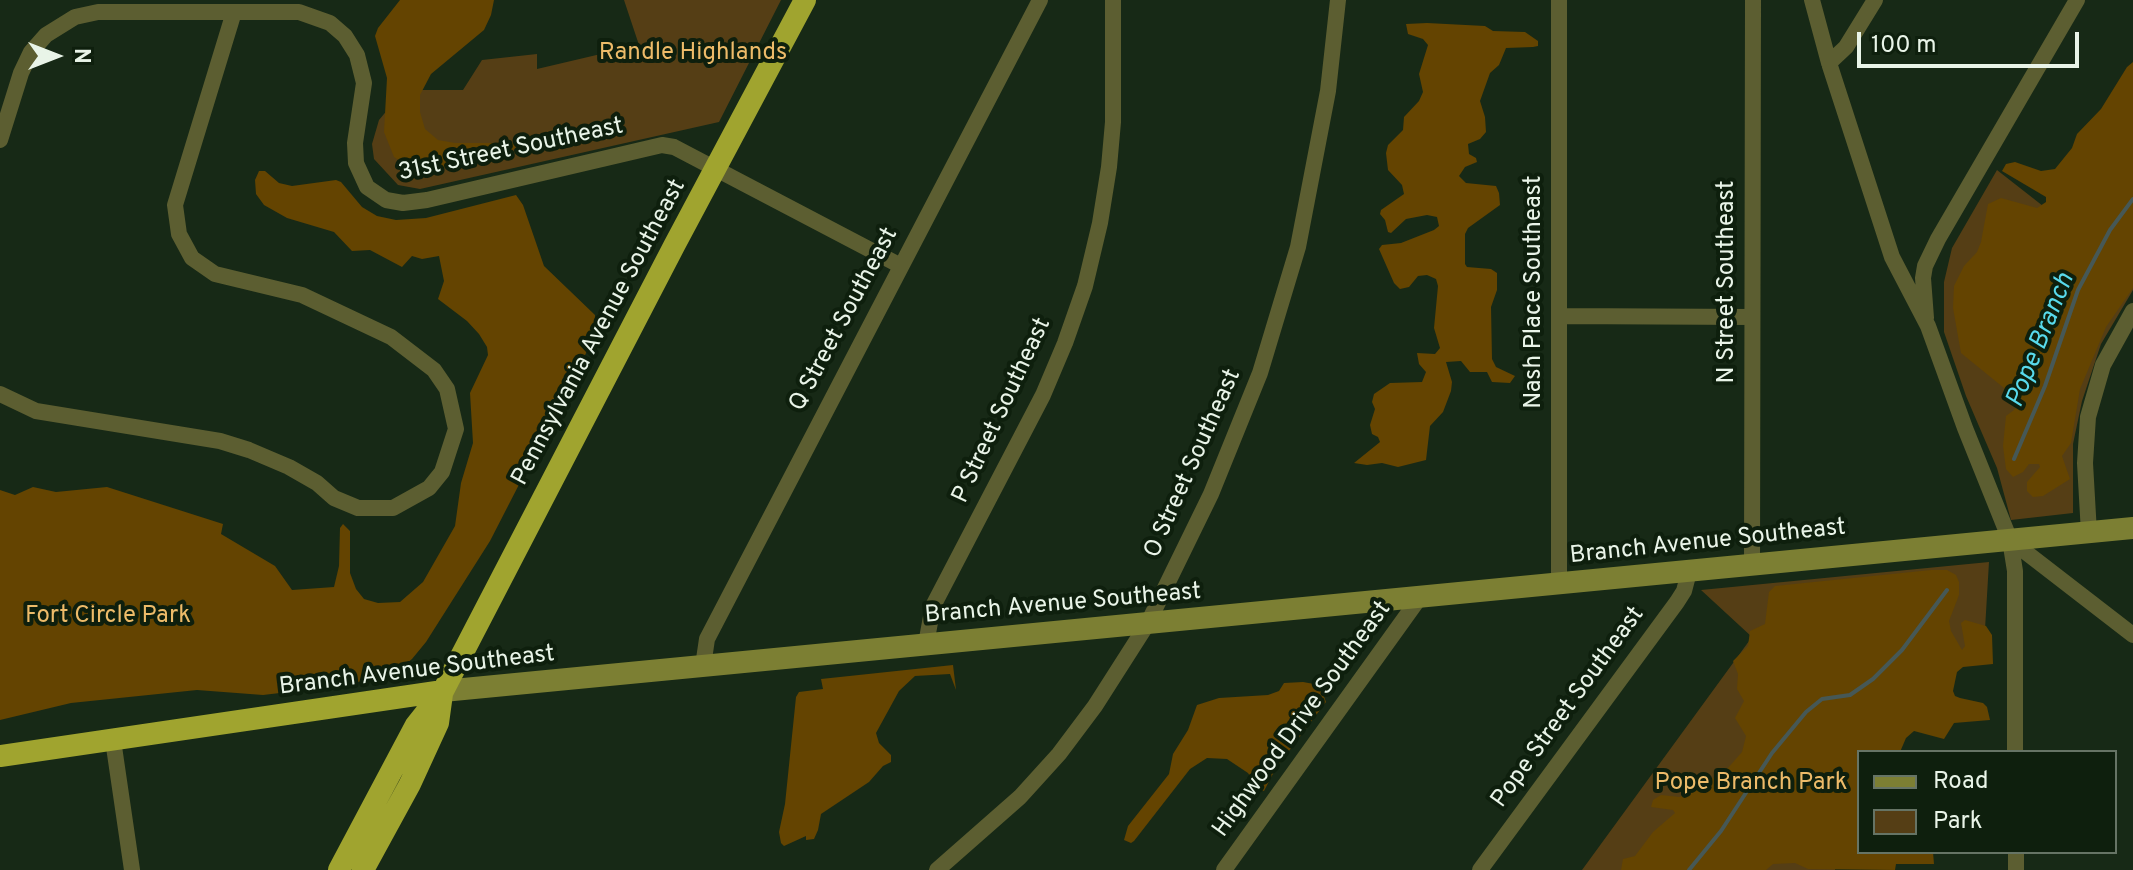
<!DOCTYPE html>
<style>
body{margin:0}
#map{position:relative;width:2133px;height:870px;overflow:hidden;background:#172916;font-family:Overpass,sans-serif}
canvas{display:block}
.legend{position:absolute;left:1857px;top:750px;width:260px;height:104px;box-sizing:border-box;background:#0e1f0d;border:2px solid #667465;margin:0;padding:10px 14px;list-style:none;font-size:24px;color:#e9f4e8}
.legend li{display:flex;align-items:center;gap:16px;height:40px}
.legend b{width:40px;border:2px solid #667465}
.north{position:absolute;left:16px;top:16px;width:80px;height:80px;-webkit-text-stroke:6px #0e1f0d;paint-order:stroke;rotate:90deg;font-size:22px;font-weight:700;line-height:32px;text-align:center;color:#e9f4e8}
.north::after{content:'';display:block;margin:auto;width:28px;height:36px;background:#e9f4e8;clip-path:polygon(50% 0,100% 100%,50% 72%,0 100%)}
.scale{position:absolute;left:1857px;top:32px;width:222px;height:36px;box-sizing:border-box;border:4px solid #e9f4e8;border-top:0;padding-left:10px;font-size:24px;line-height:28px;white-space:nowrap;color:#e9f4e8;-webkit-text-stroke:6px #0e1f0d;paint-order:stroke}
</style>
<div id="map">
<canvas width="2133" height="870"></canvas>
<ul class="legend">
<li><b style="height:10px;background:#7c7f33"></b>Road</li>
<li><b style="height:22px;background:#553e15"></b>Park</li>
</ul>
<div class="north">N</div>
<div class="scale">100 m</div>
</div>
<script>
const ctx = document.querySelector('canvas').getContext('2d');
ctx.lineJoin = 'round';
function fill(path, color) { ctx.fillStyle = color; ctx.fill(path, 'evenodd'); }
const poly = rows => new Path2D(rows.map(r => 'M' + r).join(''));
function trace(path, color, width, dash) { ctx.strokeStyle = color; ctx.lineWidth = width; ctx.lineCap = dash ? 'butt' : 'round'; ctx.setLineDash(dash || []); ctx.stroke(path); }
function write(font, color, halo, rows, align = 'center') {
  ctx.font = font + ' Overpass,sans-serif'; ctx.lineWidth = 8; ctx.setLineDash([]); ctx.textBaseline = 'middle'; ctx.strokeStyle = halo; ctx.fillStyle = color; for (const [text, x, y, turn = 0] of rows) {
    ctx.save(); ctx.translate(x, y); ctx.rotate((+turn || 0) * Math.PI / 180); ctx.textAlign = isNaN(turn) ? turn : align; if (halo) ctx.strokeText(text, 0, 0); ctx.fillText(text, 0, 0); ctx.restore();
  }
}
const green = poly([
 [624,0,781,0,719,122,420,189,398,185,374,159,372,144,379,120,394,102,417,90,463,90,482,60,537,54,537,69,639,45],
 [2133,113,2133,290,2101,344,2082,401,2073,444,2073,513,2011,520,1997,468,1966,396,1944,332,1944,282,1952,248,1997,170,2066,224],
 [1989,562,1983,663,1951,663,1855,754,1837,798,1835,870,1582,870,1752,637,1701,590]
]);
const forest = poly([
 [400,0,494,0,491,15,484,30,431,74,420,95,420,112,425,129,438,140,455,143,517,143,518,146,510,152,424,173,416,171,394,157,384,132,387,78,375,36,378,28],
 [1427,23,1485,26,1493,31,1525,32,1538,41,1538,46,1533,47,1506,48,1499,65,1490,73,1480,101,1485,117,1486,132,1480,139,1468,144,1469,154,1476,158,1477,162,1465,167,1459,176,1466,183,1496,186,1499,193,1500,205,1468,228,1465,234,1465,264,1467,267,1491,269,1497,273,1497,290,1491,307,1492,359,1496,367,1515,376,1510,383,1492,382,1487,372,1470,372,1461,361,1446,362,1452,382,1451,391,1443,412,1430,426,1426,460,1398,467,1382,463,1367,465,1354,463,1380,442,1378,437,1372,434,1370,425,1375,409,1372,402,1374,394,1390,383,1422,382,1426,372,1419,364,1417,353,1435,354,1440,348,1434,328,1438,286,1436,279,1427,275,1418,276,1409,287,1400,289,1394,283,1379,249,1382,245,1401,243,1434,230,1439,226,1437,217,1427,215,1406,219,1391,233,1388,232,1385,220,1380,214,1381,210,1404,194,1402,185,1388,170,1386,153,1388,145,1403,130,1404,117,1419,101,1423,92,1419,74,1428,45,1423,39,1408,34,1406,24],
 [2133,62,2133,288,2106,327,2080,389,2071,443,2062,456,2070,479,2043,496,2033,497,2027,491,2027,482,2040,467,2039,464,2029,464,2023,472,2013,477,2006,469,2003,446,2006,416,2014,410,2020,401,1961,353,1953,308,1954,286,1964,266,1977,252,1981,242,1988,204,2001,198,2037,208,2046,202,2046,197,2002,171,2006,164,2015,162,2041,171,2055,169,2072,148,2077,134,2101,109,2127,67],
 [259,171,265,171,279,183,292,186,336,180,341,182,362,207,377,216,396,220,426,218,516,195,523,205,544,266,595,315,595,332,583,360,490,541,426,642,412,659,396,672,347,685,263,695,197,690,71,703,0,720,0,490,15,495,33,487,56,492,107,487,223,524,221,534,275,566,292,590,334,587,339,566,340,528,343,524,350,531,350,573,356,589,364,599,378,603,400,602,423,582,455,526,461,483,473,443,470,393,488,355,487,347,479,334,467,321,438,299,444,281,439,256,422,259,412,256,402,267,370,250,352,251,334,232,287,218,264,205,256,194,255,180],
 [1931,570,1947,570,1956,575,1959,582,1959,595,1949,621,1951,631,1962,650,1965,646,1961,623,1965,620,1986,626,1992,635,1993,664,1963,667,1957,672,1953,691,1955,696,1960,698,1983,703,1987,707,1990,720,1954,723,1944,739,1914,731,1906,738,1900,752,1859,752,1859,852,1933,852,1934,864,1896,864,1895,870,1808,869,1795,863,1773,864,1766,870,1621,870,1623,859,1635,856,1653,832,1675,813,1673,810,1651,807,1653,800,1661,795,1679,797,1690,794,1728,768,1742,752,1746,736,1735,718,1744,701,1737,689,1738,674,1733,661,1748,646,1750,631,1765,624,1769,592,1775,586],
 [953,665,956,690,950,674,915,676,899,691,876,733,879,743,891,755,891,762,883,766,869,782,821,814,818,830,814,839,806,840,806,836,784,846,781,843,779,832,785,804,796,697,799,692,823,689,821,679],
 [1303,682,1314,684,1322,691,1326,702,1276,768,1264,791,1259,790,1248,773,1227,759,1207,758,1190,769,1134,841,1131,843,1124,840,1128,826,1169,774,1173,754,1188,730,1197,705,1219,698,1268,695,1279,691,1284,683]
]);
const stream = poly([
 [2014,459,2045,386,2078,290,2110,230,2133,199],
 [1689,870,1721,831,1772,753,1806,712,1822,699,1850,695,1873,679,1902,650,1947,590]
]);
const minor = poly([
 [1559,0,1559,584],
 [1812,0,1829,63,1892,257,1928,326,1965,428,2010,540,2133,635],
 [1829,63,1846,47,1875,0],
 [0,140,21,73,31,52,46,35,75,17,98,12,299,12,330,23,345,36,357,55,364,83,355,143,356,163,367,187,386,200,403,203,427,200,662,145,674,147,901,266],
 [1559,316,1752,317],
 [1926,318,1923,278,1925,266,1938,239,2077,0],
 [0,394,36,411,220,441,249,450,289,467,317,483,334,498,358,508,393,508,429,488,442,472,456,429,447,389,434,370,391,337,302,295,215,274,192,258,179,234,175,205,234,12],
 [2089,533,2085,463,2088,417,2103,365,2133,311],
 [2010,540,2015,571,2015,752],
 [1752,565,1753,0],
 [926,644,933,606,1043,395,1065,343,1085,286,1100,223,1109,167,1113,122,1113,0],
 [703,666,707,639,1040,0],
 [113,740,132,870],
 [2016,852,2016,870],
 [937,870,1020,797,1059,754,1095,706,1148,623,1211,494,1260,373,1298,247,1328,91,1338,0],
 [1224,870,1420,597],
 [1480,870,1677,602,1684,591,1689,572]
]);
const secondary = poly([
 [443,691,2133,528]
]);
const trunk = poly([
 [0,756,443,691],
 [339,870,416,725,443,691,674,246,805,0],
 [363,870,410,784,438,723,442,694]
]);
const parkNames = [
 ["Randle Highlands",693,54],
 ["Fort Circle Park",108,617],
 ["Pope Branch Park",1751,784]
];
const streetNames = [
 ["31st Street Southeast",511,151,-12],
 ["N Street Southeast",1728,282,-90],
 ["Nash Place Southeast",1535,292,-90],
 ["Q Street Southeast",845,320,-62],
 ["Pennsylvania Avenue Southeast",600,333,-62],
 ["P Street Southeast",1003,411,-65],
 ["O Street Southeast",1194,464,-66],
 ["Branch Avenue Southeast",1708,543,-6],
 ["Branch Avenue Southeast",1063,605,-5],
 ["Branch Avenue Southeast",417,672,-7],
 ["Pope Street Southeast",1569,708,-54],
 ["Highwood Drive Southeast",1303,720,-54]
];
const waterNames = [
 ["Pope Branch",2042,341,-68]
];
fill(green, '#553e15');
fill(forest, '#644401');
trace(stream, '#465856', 4);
trace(minor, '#5c5e31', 16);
trace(secondary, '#7c7f33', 22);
trace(trunk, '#a0a42f', 22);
write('24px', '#edbb69', '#0e1f0d', parkNames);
write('24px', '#e9f4e8', '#0e1f0d', streetNames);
write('italic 26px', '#58daec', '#0e1f0d', waterNames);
</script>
